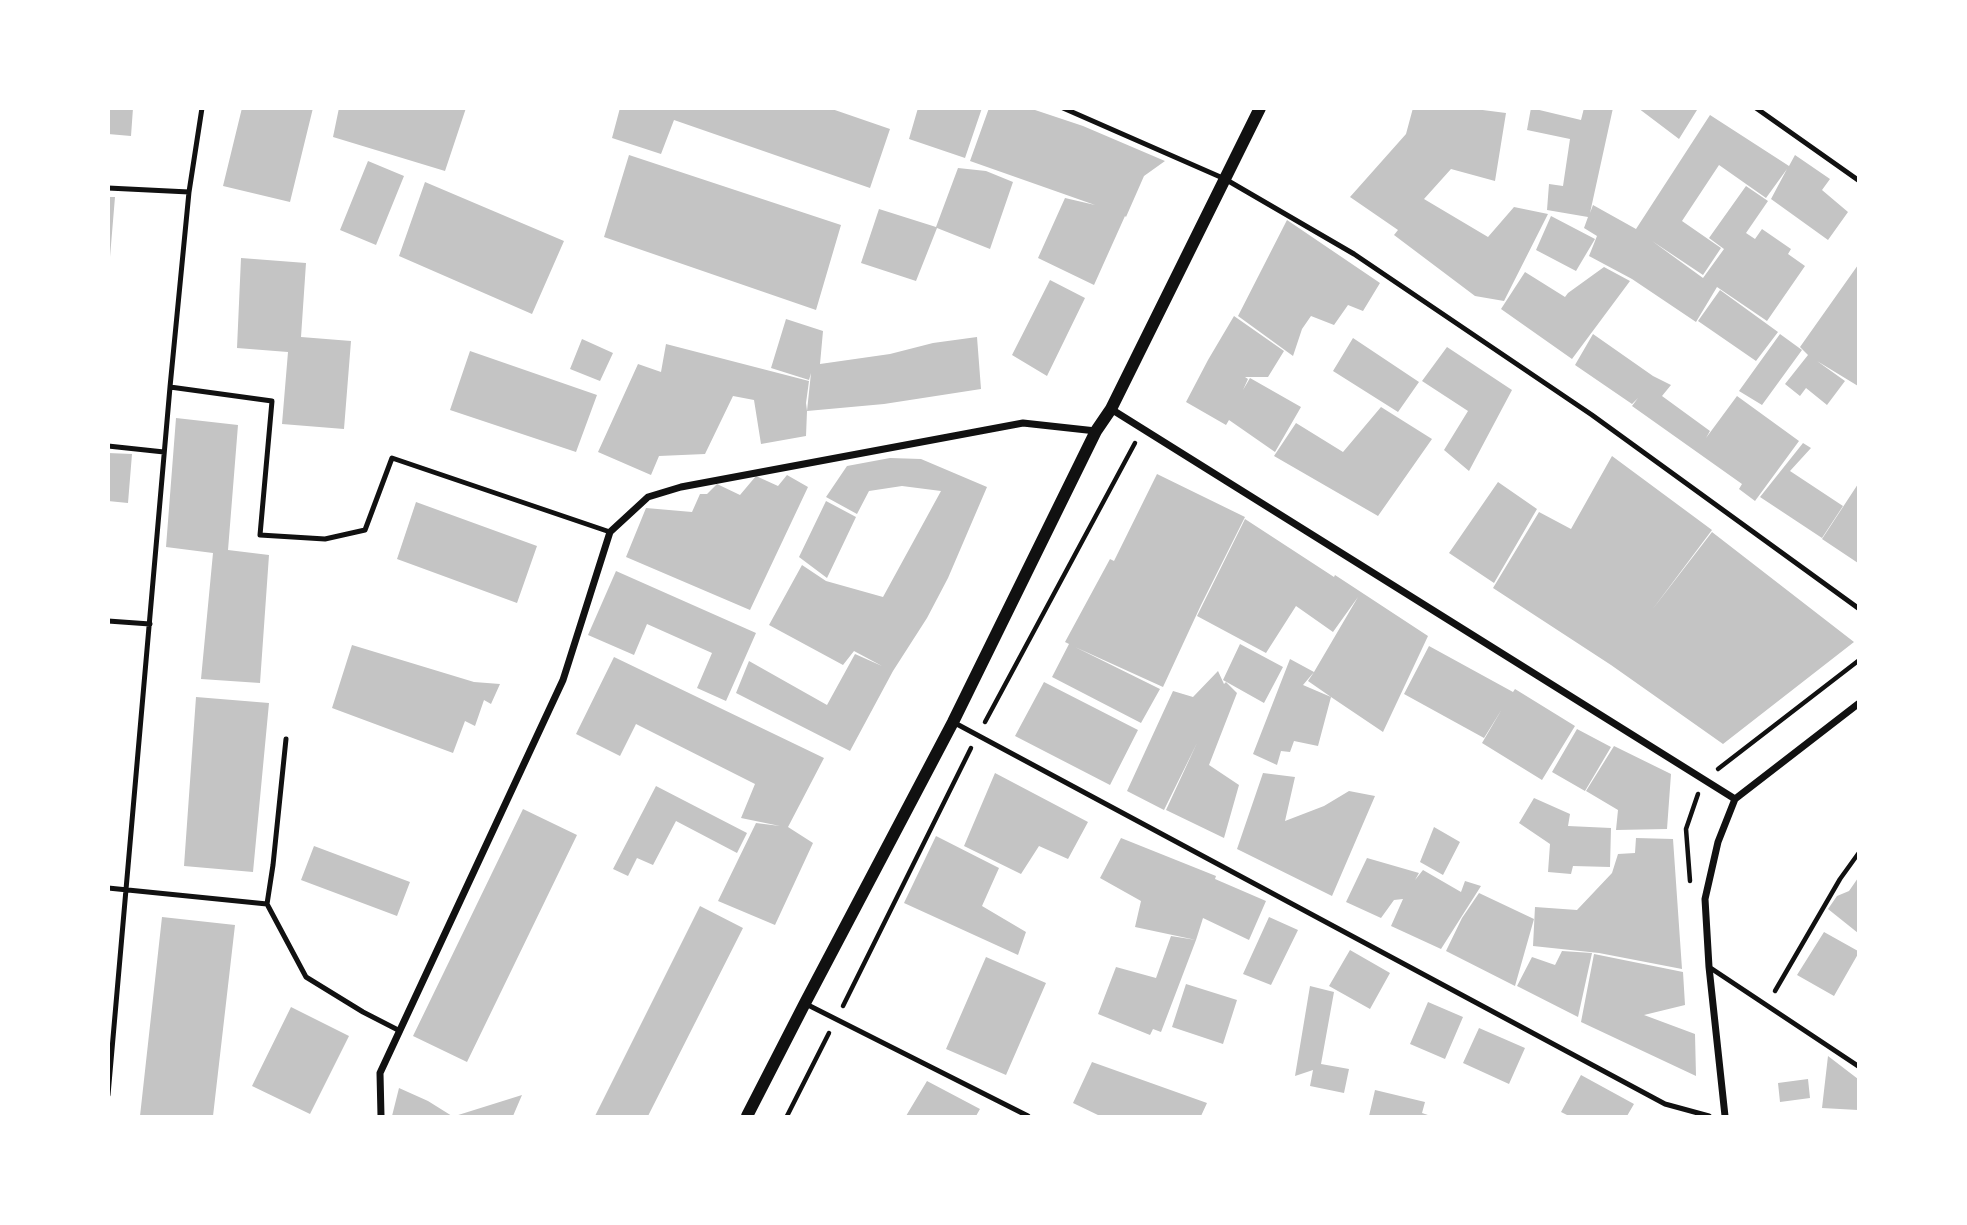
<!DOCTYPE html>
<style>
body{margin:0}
#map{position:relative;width:1967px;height:1225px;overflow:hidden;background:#fff;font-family:Ubuntu,sans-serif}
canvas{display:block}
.frame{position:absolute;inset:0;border:110px solid #fff;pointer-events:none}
</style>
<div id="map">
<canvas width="1967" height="1225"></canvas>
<div class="frame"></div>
</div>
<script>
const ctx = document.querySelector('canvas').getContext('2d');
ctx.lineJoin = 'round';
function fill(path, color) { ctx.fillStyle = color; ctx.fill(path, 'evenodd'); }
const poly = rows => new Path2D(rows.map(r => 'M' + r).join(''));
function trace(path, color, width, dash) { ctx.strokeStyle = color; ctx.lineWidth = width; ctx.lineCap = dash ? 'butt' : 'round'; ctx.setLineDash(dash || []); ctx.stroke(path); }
const building = poly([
 [108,108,133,108,131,136,108,134],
 [242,108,313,108,290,202,223,186],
 [339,108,466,108,445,171,333,137],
 [620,108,829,108,890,129,870,188,674,120,661,154,612,138],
 [918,108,982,108,965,158,909,139],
 [989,108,1029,108,1083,126,1165,161,1144,176,1126,217,1125,216,1094,285,1038,258,1065,198,1095,205,970,161],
 [1413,108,1467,108,1506,113,1495,181,1451,169,1424,199,1488,237,1514,207,1548,214,1504,301,1475,296,1394,235,1398,230,1350,197,1406,134],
 [1531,108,1581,120,1584,108,1613,108,1590,213,1593,205,1636,229,1710,115,1789,166,1795,155,1830,179,1822,190,1848,212,1828,240,1771,199,1787,169,1766,198,1719,165,1682,221,1721,248,1703,275,1652,241,1703,278,1724,249,1709,238,1746,186,1768,201,1746,233,1755,239,1762,229,1791,249,1788,254,1805,266,1767,321,1717,287,1696,322,1632,279,1589,256,1597,236,1584,228,1588,217,1547,210,1549,184,1563,186,1570,139,1527,130],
 [1638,108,1696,108,1697,110,1679,139],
 [629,155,841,225,816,310,604,237],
 [368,161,404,176,376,245,340,230],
 [958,168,986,171,1013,182,990,249,937,228,916,281,861,263,879,209,936,227],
 [425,182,564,241,532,314,399,256],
 [108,197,115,197,110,257,108,257],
 [1551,216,1595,239,1576,271,1536,250],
 [1287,220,1380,283,1363,311,1348,305,1334,325,1311,316,1302,329,1293,356,1238,316],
 [241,258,306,263,301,337,351,341,344,429,282,424,288,352,237,348],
 [1858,265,1858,386,1817,361,1845,381,1827,405,1806,388,1800,396,1785,384,1808,355,1800,347],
 [1604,267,1630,281,1572,359,1501,309,1525,272,1565,297,1568,293],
 [1050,280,1085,298,1047,376,1012,355],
 [1720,290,1778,332,1756,361,1698,321],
 [1234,316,1284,351,1268,377,1245,377,1248,379,1243,390,1250,378,1301,407,1275,452,1229,420,1226,425,1186,402,1208,360],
 [786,319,823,331,820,364,890,354,933,343,977,337,981,389,884,404,807,411,806,436,761,444,754,400,733,396,705,454,659,456,651,475,598,452,638,364,661,372,666,344,809,381,806,403,807,411,811,373,809,380,771,368],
 [1593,334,1653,376,1671,385,1662,396,1710,431,1706,438,1737,396,1799,441,1755,501,1739,489,1742,484,1632,406,1638,398,1632,404,1575,365],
 [1780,334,1802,350,1762,405,1739,391],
 [1353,338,1419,382,1398,412,1333,371],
 [582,339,613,353,600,381,570,369],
 [1447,347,1512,390,1469,471,1444,450,1468,411,1422,381],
 [470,351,597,395,576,452,450,410],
 [1381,407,1432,439,1378,516,1274,456,1296,423,1343,452],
 [176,418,238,425,228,550,269,555,260,683,201,679,213,553,166,547],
 [1803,443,1811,448,1790,471,1843,506,1822,538,1760,497],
 [108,453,132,454,128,503,108,501],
 [1612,456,1712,530,1652,610,1712,532,1854,642,1723,744,1611,665,1493,588,1539,512,1571,529],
 [890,458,921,459,987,487,948,578,927,618,893,671,850,751,736,693,749,661,827,705,855,654,882,666,854,651,843,665,769,625,802,565,826,581,883,597,941,491,902,486,869,491,857,514,826,497,847,466],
 [1157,474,1245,517,1201,605,1163,687,1075,647,1160,689,1141,723,1052,677,1069,644,1065,642,1110,559,1114,561],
 [787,475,808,487,750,610,626,557,646,508,692,512,700,494,707,494,717,484,740,495,756,476,778,486],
 [1498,482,1537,509,1494,583,1449,553],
 [1858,484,1858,563,1822,539],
 [826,501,856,517,827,578,799,557],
 [416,502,537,546,517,603,397,559],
 [1245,519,1334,577,1335,575,1428,636,1383,732,1331,697,1318,746,1294,741,1290,752,1281,751,1277,765,1253,754,1290,659,1314,672,1303,685,1331,697,1308,681,1314,672,1358,597,1333,632,1296,606,1266,653,1197,616],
 [616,571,756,633,726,701,697,688,712,653,647,624,634,655,588,635],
 [1240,644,1283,667,1264,703,1223,680],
 [352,645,474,682,500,684,491,704,484,700,475,726,465,721,453,753,332,708],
 [1429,646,1513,692,1515,689,1575,726,1542,780,1482,743,1502,709,1484,738,1404,694],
 [614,657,824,758,788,827,813,843,775,925,718,901,756,823,780,826,741,818,755,784,636,724,620,756,576,734],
 [1218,671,1224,684,1226,682,1237,693,1209,765,1239,785,1224,838,1166,810,1197,743,1164,810,1127,791,1173,691,1193,697],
 [1044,682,1138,730,1110,785,1015,736],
 [196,697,269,703,253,872,184,866],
 [1577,729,1611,747,1585,791,1552,772],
 [1614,746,1671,774,1667,829,1616,830,1618,810,1586,791],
 [995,773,1088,822,1068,859,1039,846,1021,874,964,846],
 [1263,773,1295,777,1285,821,1324,806,1349,791,1375,796,1332,896,1237,849],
 [656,786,747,833,737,853,676,821,653,865,637,858,628,876,613,869],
 [1534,798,1570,814,1568,826,1611,828,1610,867,1573,866,1571,874,1548,872,1550,844,1519,823],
 [523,809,577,835,467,1062,413,1036],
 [1434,827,1460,842,1443,875,1420,862],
 [936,836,999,868,982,906,1026,932,1018,955,904,903],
 [1121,838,1216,876,1215,879,1266,901,1249,940,1203,918,1196,940,1135,927,1141,901,1100,878],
 [1636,838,1673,839,1682,969,1599,953,1533,946,1535,907,1577,910,1612,873,1618,854,1635,853],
 [314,846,410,882,397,916,301,880],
 [1367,858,1419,873,1415,880,1423,870,1461,892,1465,881,1481,886,1441,949,1391,926,1403,899,1394,900,1381,918,1346,902],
 [1858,878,1858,933,1828,909,1837,896,1849,891],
 [1479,893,1534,919,1515,986,1446,951,1462,918],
 [700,906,743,928,648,1116,595,1116],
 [162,917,235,925,213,1116,140,1116],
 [1269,917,1298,930,1271,985,1243,974],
 [1824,932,1858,951,1858,954,1834,996,1797,975],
 [1171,936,1196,940,1161,1032,1153,1029,1150,1035,1098,1014,1116,967,1156,978],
 [1350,950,1390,973,1370,1009,1329,986],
 [1562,951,1592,953,1578,1017,1517,986,1532,957,1555,965],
 [1594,954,1683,972,1685,1005,1644,1015,1695,1034,1696,1076,1581,1022],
 [986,957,1046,983,1006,1075,946,1049],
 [1186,984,1237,1000,1223,1044,1172,1027],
 [1310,986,1334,992,1321,1064,1349,1069,1344,1093,1310,1086,1313,1070,1295,1076],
 [1428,1002,1463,1017,1445,1059,1410,1044],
 [291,1007,349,1036,310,1114,252,1086],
 [1479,1028,1525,1048,1509,1084,1463,1063],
 [1828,1056,1858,1079,1858,1110,1822,1108],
 [1092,1062,1207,1103,1201,1116,1100,1116,1073,1103],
 [1581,1075,1634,1104,1627,1116,1569,1116,1561,1112],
 [1808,1079,1810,1098,1780,1102,1778,1083],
 [927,1081,980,1109,976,1116,906,1116],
 [399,1088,428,1101,452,1116,392,1116],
 [1375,1090,1425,1102,1422,1113,1431,1116,1369,1116],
 [522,1095,513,1116,455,1116]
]);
const path = poly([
 [985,722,1135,443],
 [1718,769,1858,661],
 [1690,881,1686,829,1698,794],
 [1775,991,1840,879,1858,854],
 [843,1006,971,748],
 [787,1116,829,1033]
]);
const service = poly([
 [1063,108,1225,179,1354,254,1592,415,1858,608],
 [1756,108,1858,180],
 [108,188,189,192],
 [170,387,272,401,260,535,325,539,365,530,392,458,610,532],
 [108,446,164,452],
 [108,621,150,624],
 [953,722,1665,1104,1709,1116],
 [108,888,267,904,306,977,363,1012,400,1031],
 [267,904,273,865,286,739],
 [1709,967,1858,1066],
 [806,1004,1028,1116],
 [108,1095,170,387,189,192,202,108]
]);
const minor = poly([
 [1111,409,1735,799],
 [381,1116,380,1073,563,680,610,532,648,497,681,487,1023,423,1096,431],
 [1725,1116,1709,967,1705,899,1718,842,1735,799,1858,704]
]);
const tertiary = poly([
 [747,1116,805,1003,953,722,1096,431,1111,409,1260,108]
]);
fill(building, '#c4c4c4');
trace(path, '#111', 4.5);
trace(service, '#111', 5);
trace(minor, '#111', 7);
trace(tertiary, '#111', 12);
</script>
